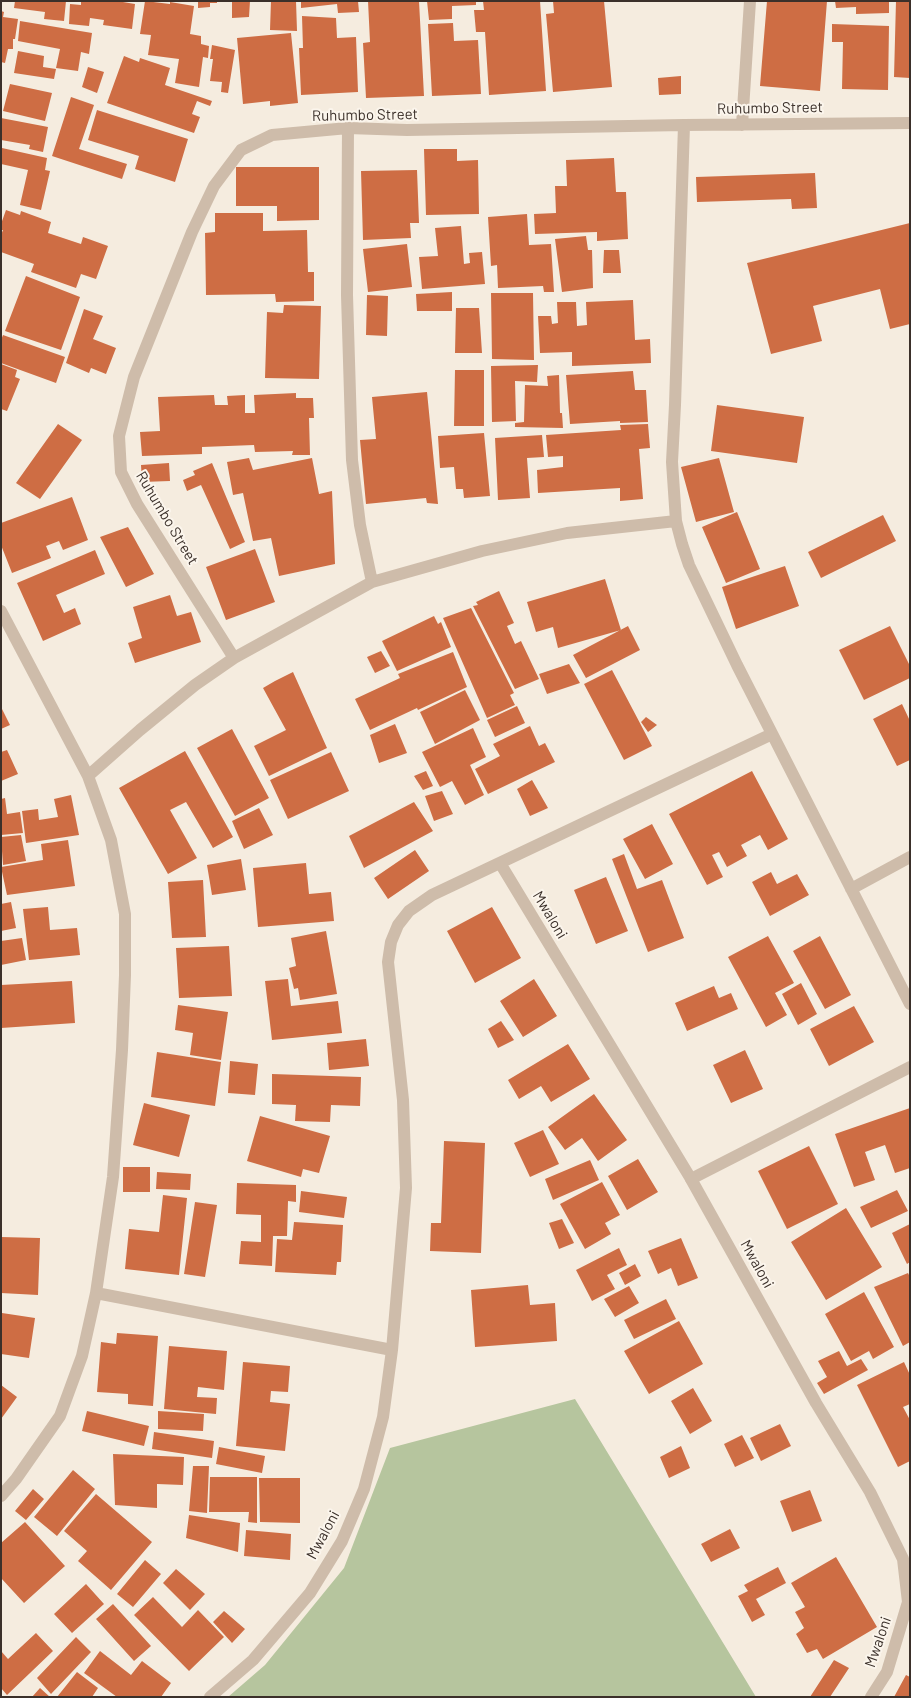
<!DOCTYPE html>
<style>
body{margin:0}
#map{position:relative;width:911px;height:1698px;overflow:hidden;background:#f5ecdf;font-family:Barlow,sans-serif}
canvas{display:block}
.frame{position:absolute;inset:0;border:2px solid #3b302a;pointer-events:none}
</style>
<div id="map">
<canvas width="911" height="1698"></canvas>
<div class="frame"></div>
</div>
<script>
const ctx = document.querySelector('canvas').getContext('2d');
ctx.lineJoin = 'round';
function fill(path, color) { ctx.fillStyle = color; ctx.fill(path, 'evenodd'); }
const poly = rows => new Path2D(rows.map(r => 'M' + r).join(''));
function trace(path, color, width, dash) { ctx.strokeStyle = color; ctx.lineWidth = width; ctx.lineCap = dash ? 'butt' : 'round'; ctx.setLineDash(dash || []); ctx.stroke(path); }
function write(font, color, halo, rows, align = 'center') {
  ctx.font = font + ' Barlow,sans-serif'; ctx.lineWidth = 4; ctx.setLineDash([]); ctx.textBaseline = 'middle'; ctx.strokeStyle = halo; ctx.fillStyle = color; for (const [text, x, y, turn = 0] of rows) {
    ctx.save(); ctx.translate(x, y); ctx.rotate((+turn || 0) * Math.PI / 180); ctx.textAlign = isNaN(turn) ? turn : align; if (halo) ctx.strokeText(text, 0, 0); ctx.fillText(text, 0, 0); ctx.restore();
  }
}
const green = poly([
 [575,1399,756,1697,228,1697,265,1665,344,1568,390,1448]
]);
const building = poly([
 [15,1,66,1,64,21,44,19,45,12,14,8],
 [81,1,117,1,135,4,132,29,103,25,104,20,90,18,89,26,69,24,70,4,81,5],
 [145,1,170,4,170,2,194,6,190,34,201,36,201,44,209,46,208,58,203,57,199,87,175,83,179,59,148,55,151,35,140,34],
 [198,1,217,1,217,3,210,3,210,7,198,8],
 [232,1,250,1,249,17,232,18],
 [271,1,296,1,297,31,270,30],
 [301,1,358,1,359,12,338,13,337,4,301,8],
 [368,1,419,1,424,96,366,98,363,43,370,42],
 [427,1,476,1,476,5,452,6,452,19,429,20],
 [483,1,540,1,546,91,489,95,485,32,476,32,474,10,484,10],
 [553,1,604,1,612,87,553,92,546,14,554,13],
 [767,1,827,1,820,91,760,86],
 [835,1,889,1,889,13,856,14,856,7,836,8],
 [896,1,910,1,910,78,894,77],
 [1,11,4,12,3,17,18,19,15,39,13,39,13,49,8,49,5,63,1,62],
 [302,16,336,18,337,38,356,37,358,92,301,95,299,48,303,48],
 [20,21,92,33,89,54,81,52,78,71,56,68,60,49,18,41],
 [453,23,454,41,478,40,481,94,432,96,428,24],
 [832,24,889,26,888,90,842,89,843,42,832,42],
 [291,33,298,103,270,106,270,101,243,104,237,38],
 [212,45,235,50,228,93,221,92,222,82,210,81,213,59,210,59],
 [18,51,44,56,43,67,56,69,54,79,14,73],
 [124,56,139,62,140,58,170,68,165,85,212,101,210,106,197,101,192,114,200,117,194,133,107,103],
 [88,67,104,72,97,93,82,87],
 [681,76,681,94,659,95,658,78],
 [10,84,52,93,45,121,3,111],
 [71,97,94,105,79,149,127,164,122,179,52,156],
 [97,110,188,139,175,182,135,169,139,156,88,140],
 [1,118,48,127,43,152,29,149,30,145,1,140],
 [2,148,47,158,45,170,50,171,41,210,20,205,28,170,1,164],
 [424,149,457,149,457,161,478,160,479,214,426,215],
 [614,158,616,192,626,192,628,239,597,241,597,232,535,234,534,214,556,213,555,186,567,186,566,160],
 [236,167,319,167,319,220,277,221,277,206,236,206],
 [417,170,419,223,410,223,411,238,363,240,361,171],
 [815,173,817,208,792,209,791,199,697,202,696,177],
 [6,210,20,215,21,211,51,222,48,233,81,244,83,237,108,246,96,279,81,274,76,288,31,272,34,264,1,252,1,235,3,230,1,230,1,224],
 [215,213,263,213,263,231,307,230,308,272,314,272,314,301,276,302,275,294,206,295,205,233,215,232],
 [527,214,529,245,551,244,554,292,544,292,543,286,498,288,497,265,491,266,488,217],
 [910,223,910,324,890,329,880,289,813,306,822,341,771,354,747,263],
 [461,226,464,264,470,263,469,253,482,252,485,284,422,289,419,257,438,256,435,228],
 [586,236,588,250,592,250,593,288,562,292,555,239],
 [407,244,412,287,368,292,363,249],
 [604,250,619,250,621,273,603,273],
 [26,276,80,297,61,350,5,331],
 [452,292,452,311,417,311,416,294],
 [491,293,533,293,534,360,492,359],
 [367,295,388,296,387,336,366,335],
 [633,300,635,340,650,339,651,363,572,366,572,352,540,353,538,316,551,316,552,324,558,323,557,302,576,302,577,326,587,325,586,302],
 [284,305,321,306,319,379,265,378,267,312,283,313],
 [456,308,479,308,482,353,455,353],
 [84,309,103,316,93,339,116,348,106,374,91,368,89,373,66,363],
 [3,335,65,357,56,383,1,363,1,340],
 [1,364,17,370,15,377,20,379,7,411,1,409],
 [538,365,537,382,515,381,516,421,492,422,491,366],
 [455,370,484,370,484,426,454,426],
 [633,371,635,390,646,390,648,422,620,423,620,421,570,424,566,375],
 [559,375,560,413,562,413,563,428,515,427,515,423,524,422,525,385,548,386,547,376],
 [427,392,438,504,427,503,426,498,366,504,360,440,376,439,372,397],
 [296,393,296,398,313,398,314,418,309,418,310,455,292,455,293,451,255,452,254,445,202,447,202,454,142,456,140,432,160,431,158,397,214,395,215,405,228,405,227,396,245,395,245,413,255,413,254,395],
 [717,405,804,417,797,463,711,451],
 [58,424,82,440,40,499,16,483],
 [648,424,650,448,639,449,643,499,620,501,620,488,538,493,537,470,563,467,563,456,548,457,546,435,621,430,620,425],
 [484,433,490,496,464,498,463,489,456,489,454,467,440,468,438,436],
 [542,435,544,457,527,458,530,498,498,500,495,438],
 [249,458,253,470,312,458,319,494,332,491,335,564,279,576,271,538,253,541,243,493,233,495,227,462],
 [719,458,734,512,696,522,681,467],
 [169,463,170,481,142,482,141,465],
 [212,463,245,542,230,549,201,485,187,491,183,480,195,475,193,471],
 [72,497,88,540,63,550,59,541,46,546,51,558,12,573,1,545,1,523],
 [737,512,760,569,726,583,702,527],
 [883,515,896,541,821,578,808,552],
 [128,527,154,574,126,587,100,537],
 [255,549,275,602,226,620,206,567],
 [95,550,105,574,56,595,64,613,75,608,81,624,43,641,17,583],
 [785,566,799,606,736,629,722,587],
 [605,579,621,630,558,648,553,627,536,632,527,602],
 [499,591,514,623,507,626,515,644,521,641,539,679,515,689,473,606,478,605,476,602],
 [170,595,177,616,191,612,201,642,135,663,128,643,142,638,133,607],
 [471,608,514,693,510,695,515,705,487,718,443,618],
 [434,616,438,624,441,622,451,647,397,671,382,641],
 [628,626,640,650,586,678,573,655],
 [890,626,910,666,910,678,864,700,839,650],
 [381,651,390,666,375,673,367,657],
 [453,652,467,687,418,710,417,708,370,730,355,699,400,678,398,674],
 [569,664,580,683,547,694,539,674],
 [612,670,652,746,624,760,584,684],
 [293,672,327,748,269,776,254,746,286,730,263,688,275,681],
 [465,690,480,720,435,744,420,712],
 [902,704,910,721,910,760,897,766,873,719],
 [517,706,525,723,495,737,487,720],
 [1,707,10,725,1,729],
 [646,717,657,725,648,732,641,722],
 [395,724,407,753,379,763,370,735],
 [530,726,539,746,545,743,555,762,488,794,475,769,500,756,493,744],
 [473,728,486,757,470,765,484,795,465,805,452,781,440,787,422,752],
 [232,729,269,798,235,816,197,748],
 [7,750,18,774,1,781,1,752],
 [185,751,233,837,213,848,186,802,170,810,197,858,168,874,119,788],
 [331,752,349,791,288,819,270,780],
 [426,771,433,786,423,790,414,776],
 [752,771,788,839,768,850,760,835,741,845,747,856,727,867,719,852,712,855,723,877,707,885,669,814],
 [532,780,548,808,530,816,517,789],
 [442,791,453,814,434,821,425,796],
 [71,795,79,835,26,843,22,811,38,809,39,820,58,817,54,799],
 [5,798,7,814,20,812,23,833,1,835,1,799],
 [414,802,433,831,364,868,349,836],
 [259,808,273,835,244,849,232,821],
 [652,824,673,864,645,879,623,839],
 [21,835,26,861,3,865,1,837],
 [68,840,75,886,7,895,1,867,43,860,41,844],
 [415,850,429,871,388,899,374,878],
 [624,854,637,889,662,880,684,938,648,952,612,859],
 [241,859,246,890,212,895,207,865],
 [306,863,309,894,331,892,334,921,258,927,253,868],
 [771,872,777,884,797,874,809,895,770,916,752,882],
 [606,877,628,931,596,944,574,890],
 [203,880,206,937,172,938,168,882],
 [11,902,16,928,1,931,1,904],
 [48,907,50,930,77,928,80,955,29,960,23,909],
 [492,907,521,958,475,983,447,931],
 [326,931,337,994,300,1000,298,988,294,989,289,968,296,966,291,938],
 [768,936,794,983,775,993,787,1015,766,1027,728,957],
 [820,936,851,995,825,1009,793,951],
 [22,938,26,960,1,965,1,941],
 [229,946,232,996,179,998,176,948],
 [288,979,291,1006,338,1001,342,1033,272,1040,265,981],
 [534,979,557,1016,523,1037,500,1001],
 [72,981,75,1023,1,1028,1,985],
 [801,983,817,1014,798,1025,782,994],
 [714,986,719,998,731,993,738,1009,687,1031,675,1003],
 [178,1005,228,1012,221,1060,190,1055,193,1033,175,1030],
 [854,1006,874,1042,829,1066,810,1029],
 [501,1021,514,1040,498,1048,488,1029],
 [366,1039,369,1066,329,1070,327,1043],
 [568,1044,590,1079,551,1102,541,1086,519,1099,508,1080],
 [745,1050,763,1089,731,1103,713,1065],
 [157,1052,221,1062,215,1106,151,1097],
 [230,1061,258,1064,255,1095,228,1093],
 [272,1074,361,1077,360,1106,331,1105,330,1122,295,1121,296,1105,272,1104],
 [594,1094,627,1140,598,1161,582,1138,565,1150,548,1127],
 [144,1103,190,1115,179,1157,133,1145],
 [910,1108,910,1168,895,1173,885,1145,865,1152,875,1180,854,1187,835,1134],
 [260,1116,330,1136,319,1173,303,1169,301,1177,247,1161],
 [543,1130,559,1164,530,1177,514,1143],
 [444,1141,485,1143,481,1253,430,1251,431,1223,441,1223],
 [809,1146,838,1204,787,1229,758,1171],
 [638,1159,658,1192,627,1210,608,1176],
 [590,1160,599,1180,553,1200,545,1179],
 [123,1167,150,1167,150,1192,123,1192],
 [157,1172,191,1174,190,1190,156,1189],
 [602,1182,620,1215,605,1223,611,1234,585,1249,560,1204],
 [237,1183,296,1185,296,1202,288,1201,287,1236,273,1236,272,1266,239,1264,241,1241,261,1242,261,1215,236,1214],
 [897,1190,908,1211,871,1228,860,1207],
 [301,1191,347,1197,344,1218,299,1212],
 [163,1195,187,1198,179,1275,125,1269,129,1229,159,1232],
 [195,1202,217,1205,205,1277,184,1274],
 [846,1208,882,1267,826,1300,791,1242],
 [562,1219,574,1243,559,1249,549,1223],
 [294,1222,343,1225,341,1262,337,1262,336,1275,275,1272,277,1239,292,1240],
 [910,1224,910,1262,907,1264,892,1233],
 [1,1237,40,1238,38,1295,1,1293],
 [681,1238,698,1278,678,1286,671,1268,658,1274,648,1251],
 [619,1248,627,1265,607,1275,615,1289,592,1301,576,1270],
 [635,1264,641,1276,625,1285,619,1273],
 [908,1273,910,1277,910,1342,903,1346,874,1287],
 [528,1285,530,1305,555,1303,557,1341,475,1347,471,1290],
 [629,1286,639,1303,615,1317,604,1299],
 [864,1292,894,1347,873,1359,869,1351,851,1361,825,1314],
 [666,1299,676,1319,634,1339,624,1320],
 [2,1313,35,1318,29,1358,1,1354],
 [679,1321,703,1364,649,1394,624,1351],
 [117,1333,158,1336,153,1406,128,1404,128,1394,97,1392,101,1342,116,1344],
 [169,1346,227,1351,224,1390,198,1387,197,1397,217,1398,216,1414,164,1409],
 [839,1351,847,1366,861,1359,868,1370,824,1394,817,1383,827,1377,818,1361],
 [243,1362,290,1366,288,1392,271,1391,270,1402,290,1404,285,1451,236,1446],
 [904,1362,910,1375,910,1404,903,1407,910,1420,910,1461,898,1467,857,1385],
 [1,1385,17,1397,1,1419],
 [693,1388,712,1421,690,1434,671,1401],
 [87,1411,149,1426,144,1446,82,1431],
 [158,1411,204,1414,203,1431,158,1429],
 [780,1424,791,1446,761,1461,750,1438],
 [154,1432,214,1441,212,1458,152,1449],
 [742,1435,754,1458,735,1467,724,1444],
 [681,1446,690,1468,669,1478,660,1457],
 [219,1447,265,1456,262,1473,216,1464],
 [113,1454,184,1457,183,1485,157,1484,157,1508,115,1505],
 [193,1466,209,1466,207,1513,189,1511],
 [73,1470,95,1489,57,1536,34,1517],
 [210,1477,257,1477,257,1523,248,1522,249,1512,209,1512],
 [259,1478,300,1478,300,1523,260,1522],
 [33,1489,44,1499,26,1520,15,1511],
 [810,1490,822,1521,792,1532,780,1501],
 [96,1494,152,1542,111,1590,78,1561,87,1551,64,1531],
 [189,1515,240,1523,238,1552,186,1538],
 [25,1522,65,1566,24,1603,1,1578,1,1543],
 [730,1529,740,1548,711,1562,701,1544],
 [246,1530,291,1534,290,1560,244,1556],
 [836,1557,877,1627,823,1659,817,1649,807,1653,796,1634,804,1628,795,1612,805,1607,791,1583],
 [145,1560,161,1574,133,1607,117,1594],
 [778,1567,786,1583,756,1599,765,1615,752,1622,738,1596,748,1591,744,1585],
 [176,1569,205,1594,190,1610,163,1583],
 [86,1584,104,1604,72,1633,54,1614],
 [153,1597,182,1627,198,1610,224,1637,189,1671,134,1615],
 [113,1604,151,1646,134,1661,96,1619],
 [224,1611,245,1629,232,1643,213,1622],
 [36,1633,53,1651,7,1695,1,1688,1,1651,8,1659],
 [76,1637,91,1652,51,1694,37,1678],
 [100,1651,131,1675,142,1661,171,1683,161,1697,117,1697,84,1673],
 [834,1660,849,1668,830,1697,810,1697],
 [77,1672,98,1688,92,1697,57,1697],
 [906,1675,910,1677,910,1697,894,1697],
 [40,1688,50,1697,32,1697]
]);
const lane = poly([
 [691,1179,910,1067]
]);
const street = poly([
 [684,125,675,405,672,462,676,521,682,544,689,565,737,665,910,1004],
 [742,125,750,1],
 [348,128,347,295,352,460,360,525,372,582],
 [1,611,88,776,111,840,125,914,125,975,122,1050,113,1177,96,1293,82,1356,60,1416,16,1479,1,1496],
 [234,658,137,504,121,472,119,436,134,377,192,232,214,186,241,150,272,135,348,128,407,130,684,125,910,123],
 [88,776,140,730,195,685,234,658,372,582,482,551,567,533,676,521],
 [500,863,691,1179,816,1403,870,1492,903,1559,908,1602,887,1672,871,1697],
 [851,889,910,857],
 [96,1293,392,1350],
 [210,1697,253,1660,310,1593,342,1541,364,1489,383,1417,392,1350,406,1188,403,1100,388,962,391,942,398,925,409,911,432,895,772,734]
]);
const streetNames = [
 ["Ruhumbo Street",770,108,-1],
 ["Ruhumbo Street",365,115,-1],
 ["Ruhumbo Street",167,518,59],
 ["Mwaloni",550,915,59],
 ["Mwaloni",757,1264,61],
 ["Mwaloni",323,1535,-62],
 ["Mwaloni",878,1642,-71]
];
fill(green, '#b6c59e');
fill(building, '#ce6d44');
trace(lane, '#cebcaa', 12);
trace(street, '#cebcaa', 12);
write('15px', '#3b302a', '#fbf5ec', streetNames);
</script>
